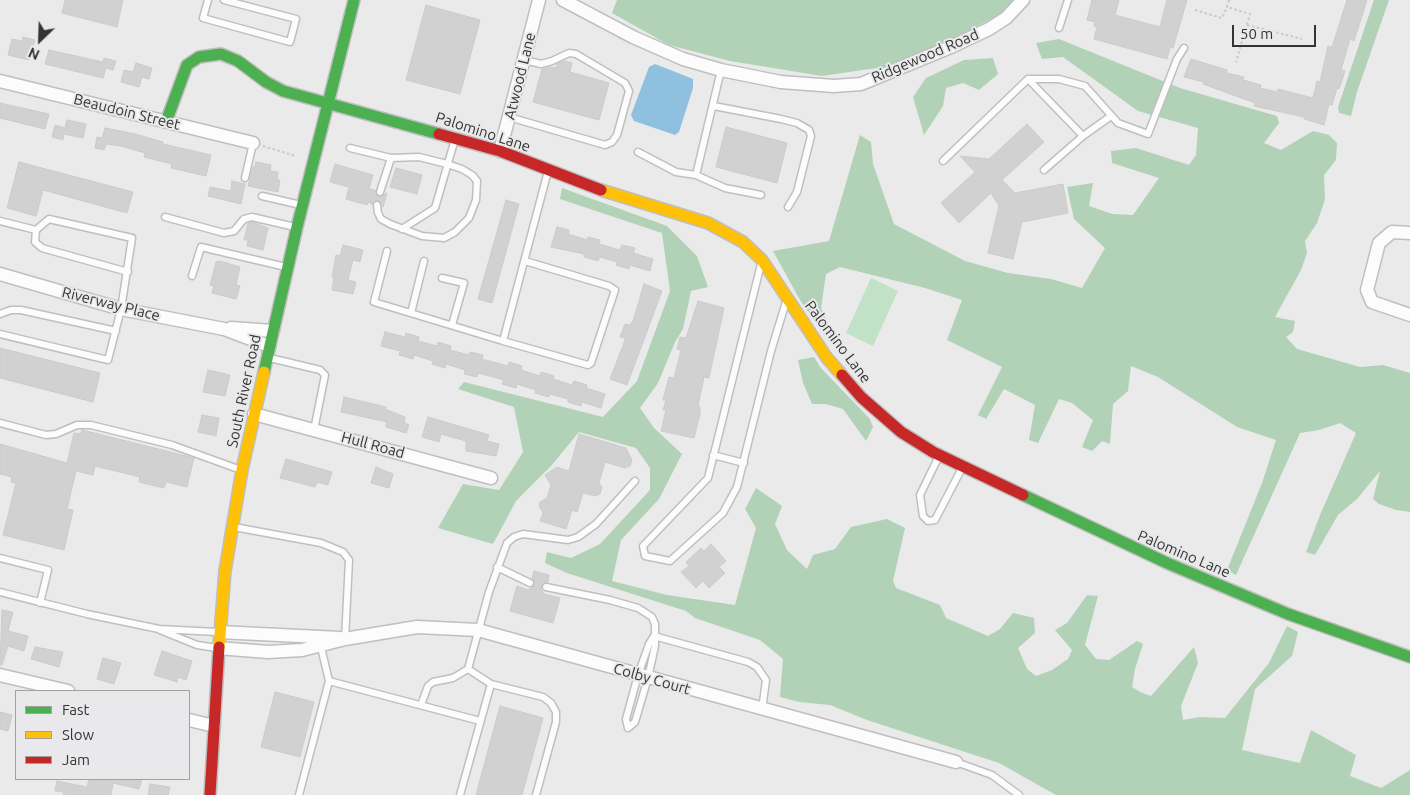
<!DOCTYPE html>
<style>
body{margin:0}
#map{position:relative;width:1410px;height:795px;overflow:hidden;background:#eaeaea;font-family:Ubuntu,sans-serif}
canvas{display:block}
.legend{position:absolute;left:15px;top:690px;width:175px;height:90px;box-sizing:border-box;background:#e9e9eb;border:1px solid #a1a1a2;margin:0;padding:6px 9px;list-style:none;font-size:15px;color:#343434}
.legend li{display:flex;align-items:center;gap:10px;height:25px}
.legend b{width:25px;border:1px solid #a1a1a2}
.north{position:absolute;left:15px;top:15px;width:50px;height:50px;-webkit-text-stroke:4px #e9e9eb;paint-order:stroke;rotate:204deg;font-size:14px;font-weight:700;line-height:20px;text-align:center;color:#343434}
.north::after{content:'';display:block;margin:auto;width:18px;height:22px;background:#343434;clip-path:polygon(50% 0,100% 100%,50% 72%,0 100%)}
.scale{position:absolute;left:1232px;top:25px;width:84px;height:22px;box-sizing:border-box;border:2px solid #343434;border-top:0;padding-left:6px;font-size:15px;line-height:18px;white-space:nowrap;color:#343434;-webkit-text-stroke:4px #e9e9eb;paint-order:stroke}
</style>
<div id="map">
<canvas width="1410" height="795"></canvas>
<ul class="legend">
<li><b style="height:6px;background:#4caf50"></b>Fast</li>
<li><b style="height:6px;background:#ffc107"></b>Slow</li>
<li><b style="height:6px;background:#c62828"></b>Jam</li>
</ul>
<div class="north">N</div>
<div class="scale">50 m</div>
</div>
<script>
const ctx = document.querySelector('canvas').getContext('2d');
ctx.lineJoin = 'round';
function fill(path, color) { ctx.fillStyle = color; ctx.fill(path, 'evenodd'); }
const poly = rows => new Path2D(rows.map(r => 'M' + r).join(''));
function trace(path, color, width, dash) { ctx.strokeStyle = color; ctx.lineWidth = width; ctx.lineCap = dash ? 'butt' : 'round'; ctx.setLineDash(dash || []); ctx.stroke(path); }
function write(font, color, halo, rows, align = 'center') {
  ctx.font = font + ' Ubuntu,sans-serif'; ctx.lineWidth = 4; ctx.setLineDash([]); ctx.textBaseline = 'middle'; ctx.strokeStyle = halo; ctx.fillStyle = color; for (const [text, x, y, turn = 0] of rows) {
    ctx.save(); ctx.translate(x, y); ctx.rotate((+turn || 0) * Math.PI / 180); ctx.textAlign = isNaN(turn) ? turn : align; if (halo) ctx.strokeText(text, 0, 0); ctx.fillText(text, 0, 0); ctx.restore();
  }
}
const green = poly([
 [871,278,898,291,873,346,846,333]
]);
const forest = poly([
 [617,0,1016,0,1006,11,959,36,890,66,822,76,730,61,669,45,612,13],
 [1374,0,1389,0,1357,92,1351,116,1339,113,1338,107],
 [1059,39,1180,88,1277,116,1279,123,1264,143,1281,150,1313,131,1329,135,1337,143,1336,160,1324,175,1325,199,1317,223,1305,241,1307,253,1301,270,1275,317,1295,321,1293,332,1286,337,1297,349,1360,367,1383,365,1410,373,1410,512,1396,510,1379,504,1373,499,1380,471,1357,499,1338,515,1315,555,1306,552,1320,515,1356,433,1340,423,1319,430,1300,433,1236,575,1227,570,1262,483,1276,440,1237,427,1158,377,1131,366,1128,391,1113,404,1110,444,1102,441,1092,451,1082,447,1093,420,1072,403,1059,399,1038,443,1029,440,1035,405,1004,389,986,419,978,415,1002,367,947,340,962,300,925,288,840,267,826,274,821,308,833,334,825,336,800,300,773,251,829,241,860,135,871,142,873,164,894,224,965,261,1008,273,1051,279,1082,288,1105,248,1074,219,1067,187,1093,183,1089,206,1112,214,1133,215,1159,178,1112,163,1111,151,1136,148,1189,165,1196,155,1198,128,1138,111,1063,57,1042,59,1036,43],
 [993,58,998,74,979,90,963,83,946,88,943,106,924,135,913,97,926,78,964,60],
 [562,188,667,226,697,256,708,287,691,291,683,329,675,342,658,383,640,408,654,428,682,454,659,499,621,540,612,581,667,595,735,605,756,528,745,509,756,488,782,506,775,524,787,550,807,569,813,555,835,549,851,527,887,519,905,528,893,581,896,588,940,605,946,618,988,636,1000,629,1013,613,1034,618,1035,633,1018,648,1027,669,1036,676,1052,670,1068,659,1072,650,1055,630,1067,623,1087,595,1098,596,1085,645,1096,659,1109,660,1137,641,1143,644,1135,669,1132,687,1140,692,1151,696,1194,647,1198,663,1181,706,1183,720,1200,717,1225,718,1269,663,1287,626,1298,632,1292,656,1255,689,1242,750,1300,763,1311,730,1356,755,1350,776,1381,788,1410,770,1410,795,1056,795,999,763,867,720,830,705,799,702,780,697,783,659,760,640,695,618,686,611,567,573,545,563,547,552,571,558,600,544,650,490,650,468,636,448,579,432,551,466,516,501,493,544,438,528,463,484,499,490,523,452,514,407,458,389,464,382,603,417,637,381,670,291,662,233,560,199],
 [814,357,821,368,870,419,873,427,866,441,843,409,826,404,812,404,803,383,798,360]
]);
const water = poly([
 [655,64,693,79,693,88,679,132,675,135,634,121,631,115,649,67]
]);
const building = poly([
 [65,0,123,0,117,27,62,13,65,0],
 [1092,0,1119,0,1115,15,1160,27,1167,0,1187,0,1173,48,1170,47,1167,59,1094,39,1097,27,1094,26,1095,22,1087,20,1092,0],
 [1347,0,1367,0,1354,41,1350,39,1341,70,1345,71,1339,89,1337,88,1332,105,1329,104,1324,125,1304,119,1304,117,1254,106,1255,103,1203,84,1204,82,1184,77,1191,59,1227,70,1227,73,1244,77,1243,80,1261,85,1260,88,1277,92,1278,89,1313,98,1317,81,1320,82,1328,46,1332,47,1347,0],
 [426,5,480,20,460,94,406,80,426,5],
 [23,37,35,40,29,60,8,55,12,39,22,41,23,37],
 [49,50,103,62,104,58,116,61,113,70,106,68,103,78,45,64,49,50],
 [565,61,572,63,570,72,609,83,599,120,533,102,542,69,550,67,556,68,557,64,565,61],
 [136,63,152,68,149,79,142,77,139,87,121,82,124,70,133,72,136,63],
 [0,103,49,114,45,129,0,118,0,103],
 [67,120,86,124,83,138,64,134,63,140,52,137,55,125,65,128,67,120],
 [1027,124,1044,142,1002,180,1015,193,1063,184,1068,213,1022,222,1013,259,988,253,999,206,991,193,959,223,941,203,975,172,960,156,989,159,1027,124],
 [726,127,787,143,777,183,716,167,726,127],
 [105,128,135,134,163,142,163,144,211,155,206,176,171,168,172,164,144,157,145,153,121,146,106,144,104,150,95,148,97,137,102,138,105,128],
 [19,162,133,192,127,213,43,190,36,216,7,208,19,162],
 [256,162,271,165,270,171,278,172,277,180,280,180,278,192,248,186,253,167,255,167,256,162],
 [335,164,373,175,369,189,375,190,379,197,387,193,383,207,378,200,372,204,368,202,367,205,346,199,349,187,330,182,335,164],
 [396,168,422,175,417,194,390,187,396,168],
 [232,181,245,184,241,204,208,196,210,187,231,191,232,181],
 [506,200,519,204,492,303,478,299,506,200],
 [252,222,268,228,263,250,247,246,248,240,244,240,248,223,252,222],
 [557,227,569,230,568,234,587,240,588,237,600,240,599,244,620,250,622,245,635,248,633,253,653,259,650,271,630,265,629,269,616,265,617,262,600,257,598,261,584,257,584,254,551,247,557,227],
 [343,245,363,250,360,262,353,260,348,280,356,282,353,294,332,290,334,277,332,277,336,255,340,256,343,245],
 [220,261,240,267,236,285,240,286,236,299,212,293,214,286,210,285,216,262,220,261],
 [644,284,662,291,627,385,610,379,624,343,625,338,620,337,625,324,630,325,633,321,644,284],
 [698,301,724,308,709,378,704,377,698,406,700,407,700,414,694,438,661,431,666,410,663,410,666,400,663,400,669,377,674,378,681,350,677,349,680,337,686,338,698,301],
 [385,332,405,337,406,333,419,337,418,341,437,346,438,342,451,346,450,350,469,355,470,352,483,355,482,359,508,366,509,362,522,366,521,370,540,376,541,372,554,376,553,379,572,385,574,381,587,385,586,388,605,394,601,408,582,402,581,406,568,402,568,399,550,394,549,397,535,393,536,390,517,384,516,388,502,384,504,380,478,373,477,377,464,374,465,370,446,364,445,368,432,364,433,361,414,355,413,359,399,355,400,351,381,346,385,332],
 [0,348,100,373,93,402,0,378,0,348],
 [208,370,230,375,225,396,203,392,208,370],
 [344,397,386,407,385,409,405,417,404,423,409,425,406,433,386,427,387,422,341,412,344,397],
 [202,415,219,418,216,436,198,432,202,415],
 [428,417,489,435,487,441,499,444,496,456,466,451,466,441,441,434,439,442,422,437,428,417],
 [82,430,194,458,187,487,166,482,164,488,139,482,140,477,95,466,93,475,76,471,67,509,73,510,64,550,3,535,16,483,11,482,12,477,0,474,0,444,67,463,74,433,81,434,82,430],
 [579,434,626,448,632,460,630,466,625,468,605,462,599,483,602,487,600,494,595,496,583,493,577,512,572,510,566,529,540,521,543,513,539,506,540,502,547,498,551,485,545,475,557,467,569,471,579,434],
 [286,459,332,472,328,485,317,482,315,487,280,478,286,459],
 [376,467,393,474,389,488,371,483,376,467],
 [711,544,726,561,719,567,725,573,709,588,703,581,696,588,681,572,689,566,686,562,701,548,704,551,711,544],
 [534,571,549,575,548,582,542,584,541,589,544,594,560,598,553,623,510,611,517,586,528,590,534,586,534,581,532,578,534,571],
 [2,610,13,612,8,631,28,636,24,651,8,646,2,665,0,665,2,610],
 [35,647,63,652,59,667,31,659,35,647],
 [162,651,192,661,186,680,178,677,177,682,154,675,162,651],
 [103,658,121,663,114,684,97,679,103,658],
 [275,692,314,702,300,757,261,747,275,692],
 [500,706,543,718,522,795,476,795,500,706],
 [0,712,12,715,8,731,0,729,0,712],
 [89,779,142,779,139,789,113,783,111,795,63,795,64,792,55,791,57,781,87,787,89,779],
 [150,784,170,787,168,795,148,795,150,784]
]);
const path = poly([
 [1229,0,1227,7,1250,14,1236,62],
 [1195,10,1222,18,1227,7],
 [1247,25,1302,39],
 [263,146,296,156]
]);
const lane = poly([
 [208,0,203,18,290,42,296,19,224,0],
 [1059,28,1068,0],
 [721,70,696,175,725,188,761,195],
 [1028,79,1083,136,1111,116],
 [714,106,781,119,797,123,809,130,811,136,797,192,788,207],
 [509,117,605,145,612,142,617,135,629,91,625,83,576,54,569,53,552,61,541,64,524,60],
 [350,148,391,158,419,157,447,164,462,169,472,175,477,181,476,200,469,218,455,232,444,238,422,236,390,224,381,219,378,213,377,205],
 [638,152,676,172,696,175],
 [943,161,1028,79,1059,79,1085,86,1118,123,1148,134,1177,59,1184,48],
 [1044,170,1083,136],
 [245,178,253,143],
 [380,192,391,158],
 [262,196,301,205],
 [165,217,224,233,234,231,244,219,252,217,295,227],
 [0,221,36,230,49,219,132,238,121,309,108,360,0,334],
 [402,229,435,208,455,139],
 [36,230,35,242,42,248,128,272],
 [387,251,374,302,503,341],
 [525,261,609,286,615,290,591,363,588,365,503,341,548,171],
 [761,264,708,478,643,546,645,556,670,561,723,513,737,487,771,351,786,302],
 [192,276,201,247,286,267],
 [442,278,464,283,452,325],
 [411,313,424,261],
 [0,314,11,310,21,310,116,331],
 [270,358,320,370,325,375,314,430],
 [0,423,46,435,56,434,77,425,91,425,172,445,241,470],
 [713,455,744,463],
 [939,456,920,495,923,516,928,521,935,520,962,468],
 [234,527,321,543,343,552,349,560,345,639],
 [0,558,48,570,40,603],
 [497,567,530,583],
 [546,587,610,600,638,608,652,617,655,624,655,646,648,678,635,722,628,728],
 [0,592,87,614,159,629,217,632],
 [160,630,197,645,217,648],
 [654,636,748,662,757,667,766,680,762,710],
 [468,669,491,684],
 [329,681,480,721],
 [421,705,428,686,433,682,453,678,468,669,489,592,507,543,514,537,523,534,568,540,578,537,596,524,635,481],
 [628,728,626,719,638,675,649,644,654,636],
 [956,762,992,775,1019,795],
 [299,795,329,681,321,647],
 [460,795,491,684,543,697,551,703,556,712,556,722,536,795]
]);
const street = poly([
 [563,0,633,37,683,59,721,70,781,82,834,86,861,84,953,46,989,29,1006,18,1023,0],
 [0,81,253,143],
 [500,151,539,0],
 [1410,233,1392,232,1379,243,1367,290,1372,302,1410,315],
 [0,274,121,309,224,329,269,346],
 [231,328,273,331],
 [254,414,491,478],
 [219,632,340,638],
 [218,648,268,652,302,650,345,639,417,627,478,630,956,762],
 [0,675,68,691],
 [189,720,214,726]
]);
const fast = poly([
 [166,122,187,65,199,57,221,54,238,61,266,82,283,91,439,134],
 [264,372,297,227,354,0],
 [1023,495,1167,563,1288,614,1410,657]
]);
const slow = poly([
 [601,190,708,223,743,242,762,260,827,358,842,375],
 [219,647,225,571,242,470,264,372]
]);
const jam = poly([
 [439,134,500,151,601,190],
 [842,375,861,397,901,432,933,452,1023,495],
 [210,795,219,647]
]);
const streetNames = [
 ["Ridgewood Road",925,56,-23],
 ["Atwood Lane",520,76,-76],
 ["Beaudoin Street",127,112,14],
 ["Palomino Lane",483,132,18],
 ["Riverway Place",111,304,14],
 ["Palomino Lane",838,342,53],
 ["South River Road",244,391,-78],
 ["Hull Road",373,445,15],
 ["Palomino Lane",1184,554,23],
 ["Colby Court",652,679,16]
];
fill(green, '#c1e2c6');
fill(forest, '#b1d2b6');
fill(water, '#8fc0df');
fill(building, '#d1d1d1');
trace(building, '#cccbcc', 1);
trace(lane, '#bfbfbf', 9);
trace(street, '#bfbfbf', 15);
trace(fast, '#bfbfbf', 14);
trace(slow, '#bfbfbf', 14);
trace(jam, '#bfbfbf', 14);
trace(path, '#c9c9ca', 2, [2.5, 2.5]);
trace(lane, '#fcfcfc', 6);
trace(street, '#fcfcfc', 12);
trace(fast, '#4caf50', 11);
trace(slow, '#ffc107', 11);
trace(jam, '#c62828', 11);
write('15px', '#343434', '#e9e9eb', streetNames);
</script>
